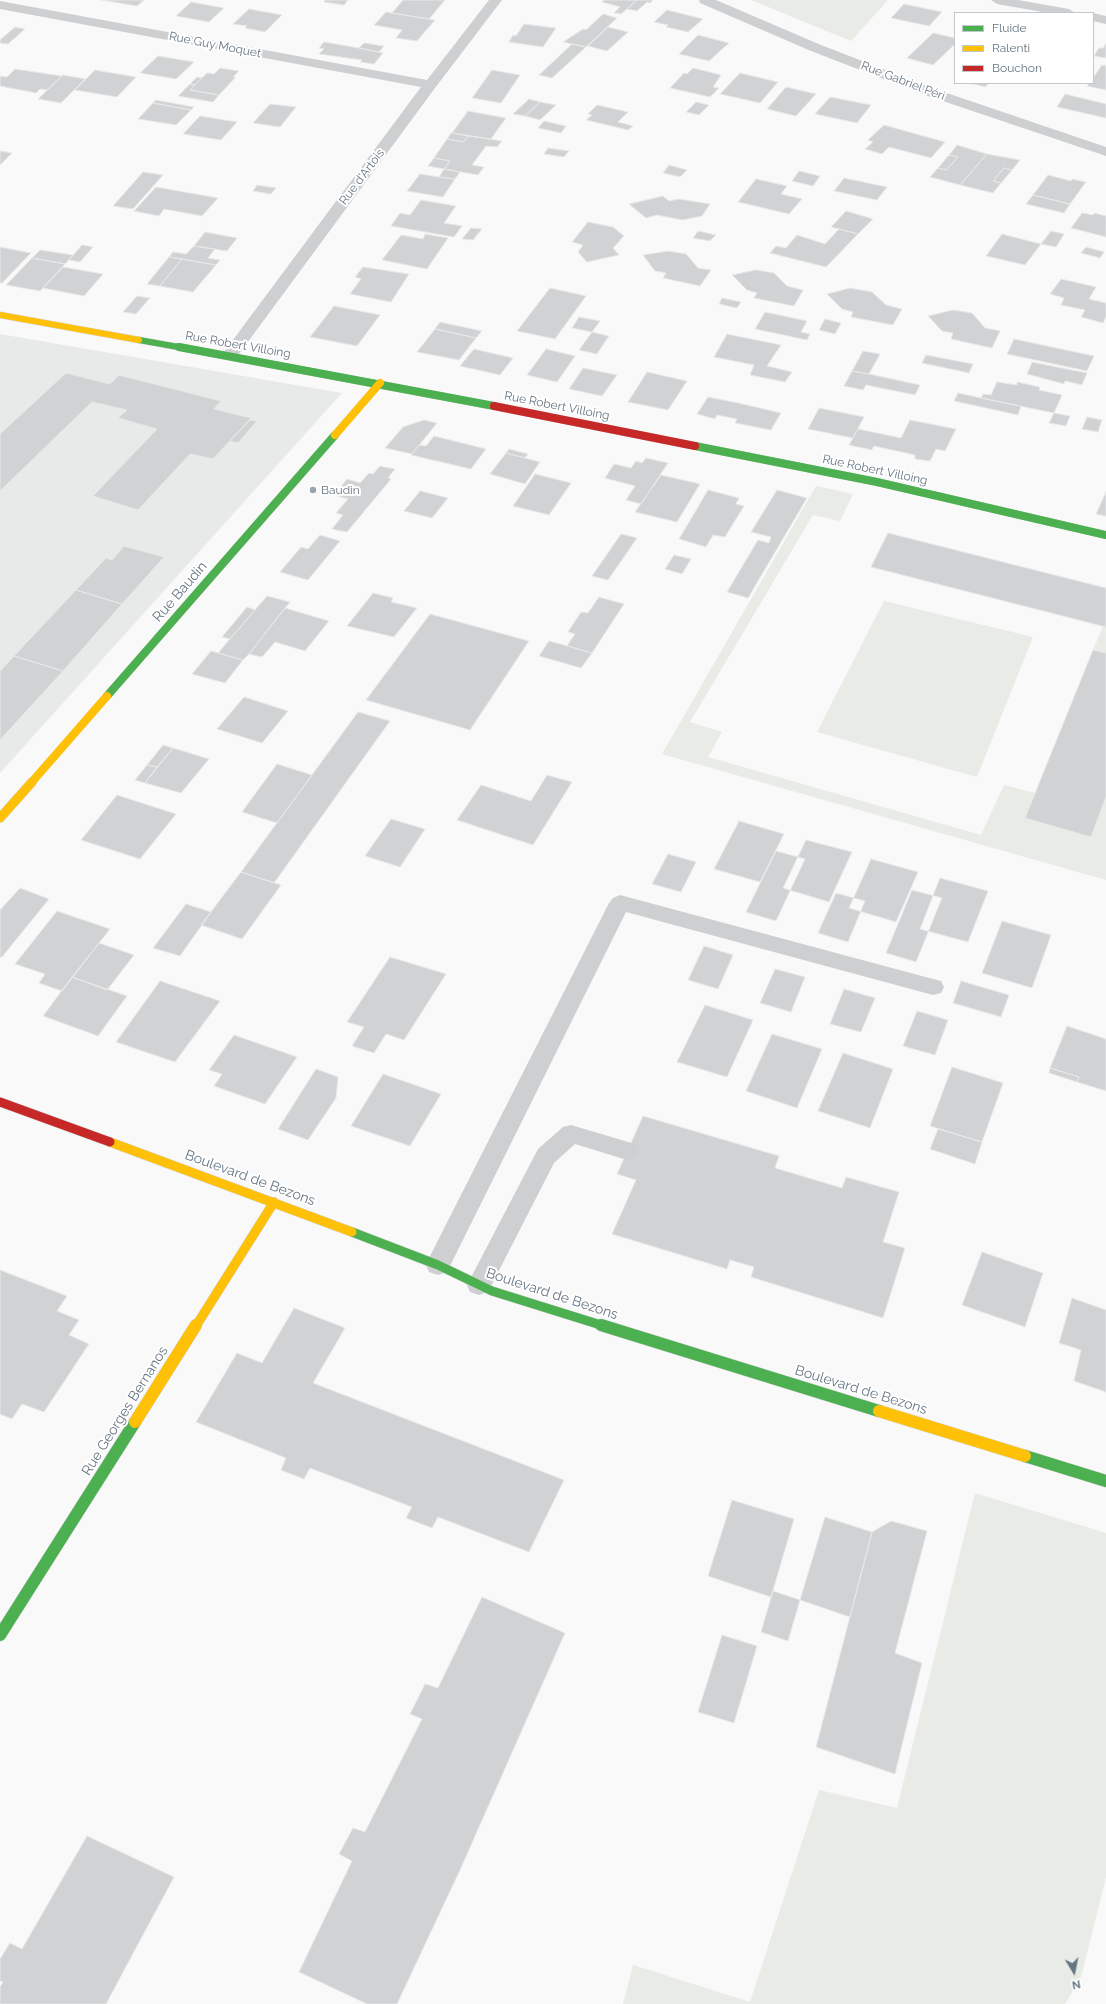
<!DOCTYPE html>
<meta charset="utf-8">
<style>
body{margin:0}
#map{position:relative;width:1106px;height:2004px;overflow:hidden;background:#f9f9f9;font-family:Raleway,sans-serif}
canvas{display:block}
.legend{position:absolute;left:954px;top:12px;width:140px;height:72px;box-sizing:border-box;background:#fff;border:1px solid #c1c8cd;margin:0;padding:5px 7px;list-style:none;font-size:12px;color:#657683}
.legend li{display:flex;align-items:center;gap:8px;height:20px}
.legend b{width:20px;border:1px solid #c1c8cd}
.north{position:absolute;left:1054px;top:1952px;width:40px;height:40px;-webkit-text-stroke:3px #fff;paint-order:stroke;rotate:170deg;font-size:11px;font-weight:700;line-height:16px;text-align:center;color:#657683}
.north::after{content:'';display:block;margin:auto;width:14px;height:18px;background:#657683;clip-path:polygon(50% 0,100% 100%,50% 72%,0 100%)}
</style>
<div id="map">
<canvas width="1106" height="2004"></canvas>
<ul class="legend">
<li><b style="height:5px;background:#4caf50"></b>Fluide</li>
<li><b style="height:5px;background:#ffc107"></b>Ralenti</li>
<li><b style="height:5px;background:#c62828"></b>Bouchon</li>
</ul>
<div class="north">N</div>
</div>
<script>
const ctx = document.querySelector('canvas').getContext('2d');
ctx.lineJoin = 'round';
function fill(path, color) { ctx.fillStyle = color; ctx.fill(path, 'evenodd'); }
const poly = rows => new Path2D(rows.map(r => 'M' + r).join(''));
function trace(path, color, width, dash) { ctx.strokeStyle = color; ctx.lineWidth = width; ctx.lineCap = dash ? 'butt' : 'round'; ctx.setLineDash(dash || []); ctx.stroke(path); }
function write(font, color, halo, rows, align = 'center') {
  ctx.font = font + ' Raleway,sans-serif'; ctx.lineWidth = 4; ctx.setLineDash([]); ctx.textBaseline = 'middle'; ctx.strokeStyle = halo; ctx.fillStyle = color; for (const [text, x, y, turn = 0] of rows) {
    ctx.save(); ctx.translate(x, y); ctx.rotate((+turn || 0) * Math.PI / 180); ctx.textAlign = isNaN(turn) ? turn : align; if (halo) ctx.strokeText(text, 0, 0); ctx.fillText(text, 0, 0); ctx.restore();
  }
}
const built = poly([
 [0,334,342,393,0,773]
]);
const green = poly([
 [751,0,888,0,851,41],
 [816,486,853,494,840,521,813,515,690,722,722,732,708,757,981,835,1004,785,1035,793,1026,818,1091,836,1106,797,1106,880,662,754],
 [884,601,1033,637,977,777,817,732],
 [1103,626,1106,627,1106,653,1093,650],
 [975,1493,1106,1533,1106,1877,1081,1977,1065,2004,623,2004,633,1965,750,2002,819,1790,897,1808]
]);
const building = poly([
 [102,0,144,0,137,6,102,0],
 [325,0,348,0,344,5,324,2,325,0],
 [403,0,445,0,429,19,392,13,403,0],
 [604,0,637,0,621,14,614,13,620,7,602,2,604,0],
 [637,0,653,0,650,3,647,2,637,11,627,9,637,0],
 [191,2,224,8,209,22,176,16,191,2],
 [904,4,942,12,929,26,891,18,904,4],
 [249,9,282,15,265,32,245,28,247,26,233,24,249,9],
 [667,10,703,19,688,32,666,27,668,25,654,22,667,10],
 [386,12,392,13,435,20,417,41,396,38,402,30,374,25,386,12],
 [603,14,617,18,586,47,563,42,583,29,586,30,603,14],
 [524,24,556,28,543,47,509,42,513,35,516,36,524,24],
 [15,27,25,29,8,44,0,43,0,40,15,27],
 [608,27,628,32,607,51,588,46,608,27],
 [933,33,955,38,955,44,933,65,907,58,933,33],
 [698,35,729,43,709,61,679,54,698,35],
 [324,42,359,48,383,53,374,64,360,62,362,60,319,54,324,49,319,48,324,42],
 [364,43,384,46,379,52,359,48,364,43],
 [1106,43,1106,58,1094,56,1099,48,1103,48,1106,43],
 [572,44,586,47,552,78,539,75,572,44],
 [158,56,194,62,176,79,140,73,158,56],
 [1102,65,1106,66,1106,90,1087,86,1090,83,1093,83,1093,78,1102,65],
 [220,68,239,71,233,77,236,77,219,95,190,90,207,73,214,74,220,68],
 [693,68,721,75,713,87,719,88,710,97,670,88,684,73,687,74,693,68],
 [15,69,62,76,47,90,40,89,36,93,0,86,0,76,7,77,15,69],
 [95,70,136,77,117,97,75,90,95,70],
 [492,70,520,75,501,103,472,98,492,70],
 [740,73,778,82,760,103,720,94,740,73],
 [63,75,85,79,61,103,38,99,63,75],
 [197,77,202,78,195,85,190,84,197,77],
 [970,83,989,83,985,87,970,83],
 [190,84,195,85,190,90,219,95,213,102,178,96,190,84],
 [786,87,816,94,796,116,767,109,786,87],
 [1065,94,1106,104,1106,118,1057,107,1065,94],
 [830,97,871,105,857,123,815,114,830,97],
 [529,99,540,102,525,116,513,114,529,99],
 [156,100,194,107,191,110,153,103,156,100],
 [540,102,556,105,540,120,525,116,540,102],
 [696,102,709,105,699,115,686,112,696,102],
 [153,103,191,110,176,125,138,119,153,103],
 [270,104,296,107,280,127,253,123,270,104],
 [597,105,628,112,618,122,633,126,628,130,586,120,592,115,588,114,597,105],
 [468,111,506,118,491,139,452,133,468,111],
 [200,116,237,122,221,140,183,134,200,116],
 [544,121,566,126,561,133,538,128,544,121],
 [884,125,945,142,931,158,889,147,882,154,865,149,873,142,868,140,884,125],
 [451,133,452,133,468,136,463,142,447,139,451,133],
 [468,136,502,141,497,147,486,146,472,165,484,167,478,175,444,169,450,161,434,158,447,139,463,142,468,136],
 [957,145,987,154,960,185,930,177,938,168,946,170,958,157,949,155,957,145],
 [548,148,569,151,564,157,544,154,548,148],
 [0,151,12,153,0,165,0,151],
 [987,154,1020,160,1012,170,1004,168,993,181,1001,183,993,193,960,185,987,154],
 [949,155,958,157,946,170,938,168,949,155],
 [434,158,450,161,444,169,428,166,434,158],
 [669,165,687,170,680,177,663,173,669,165],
 [1004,168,1012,170,1001,183,993,181,1004,168],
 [444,169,460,172,455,179,439,177,444,169],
 [799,171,820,176,813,186,792,181,799,171],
 [143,172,163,175,133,209,113,206,143,172],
 [420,174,439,177,455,179,443,197,407,191,420,174],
 [1048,175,1071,181,1072,179,1086,182,1070,204,1033,195,1048,175],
 [844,178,887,187,877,200,834,191,844,178],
 [756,179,787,186,781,194,802,199,789,214,738,202,756,179],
 [257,185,276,188,271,194,253,191,257,185],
 [156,187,218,198,202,216,164,209,159,216,134,211,156,187],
 [1033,195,1070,204,1064,213,1026,204,1033,195],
 [663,196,669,201,679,199,710,204,702,216,682,220,657,215,646,218,629,204,663,196],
 [421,200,456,206,444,223,462,226,454,237,391,226,400,213,410,215,421,200],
 [846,211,873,219,858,234,831,227,846,211],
 [1082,213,1093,215,1095,213,1106,216,1106,237,1071,228,1082,213],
 [588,222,613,227,624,236,613,248,619,255,587,262,578,252,583,245,572,242,588,222],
 [471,228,482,229,473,240,462,239,471,228],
 [839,229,858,234,826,267,770,253,776,246,786,248,797,235,825,244,839,229],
 [698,231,716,235,710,241,693,238,698,231],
 [1051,231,1064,234,1056,247,1041,244,1051,231],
 [205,232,237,238,227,251,194,246,205,232],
 [425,234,448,238,427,269,382,260,401,235,423,239,425,234],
 [1002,234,1041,244,1025,265,986,256,1002,234],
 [82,245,93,247,80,262,69,260,82,245],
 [194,246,215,249,208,258,220,260,216,265,169,257,173,252,186,254,194,246],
 [0,247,31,253,2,283,0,283,0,247],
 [1086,247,1104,252,1100,258,1081,253,1086,247],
 [40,250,73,255,65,264,32,258,40,250],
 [668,251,686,254,698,268,711,270,700,286,663,278,666,273,655,271,643,255,668,251],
 [169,257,182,259,160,286,147,284,169,257],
 [32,258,65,264,40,291,6,285,32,258],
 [182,259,216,265,193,292,160,286,182,259],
 [63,267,103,274,84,296,43,288,63,267],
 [363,267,409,274,391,302,350,294,361,279,355,277,363,267],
 [756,270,774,273,787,286,803,290,794,306,754,298,757,293,747,290,732,275,756,270],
 [1061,279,1096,287,1089,299,1106,303,1106,317,1103,323,1081,317,1085,310,1061,305,1064,298,1050,294,1061,279],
 [550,288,586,296,555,339,517,331,550,288],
 [850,288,872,292,886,305,902,309,893,325,851,317,853,312,842,309,827,294,850,288],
 [137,296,150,298,136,314,123,312,137,296],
 [722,298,741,302,737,308,719,304,722,298],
 [334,306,380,315,357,346,310,337,334,306],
 [953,310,972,313,985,328,1000,331,992,348,951,339,953,333,942,331,928,316,953,310],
 [765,312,807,321,801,332,810,334,807,340,755,329,765,312],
 [579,317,600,321,592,332,572,328,579,317],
 [825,319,841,323,835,334,819,330,825,319],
 [440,322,482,331,476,338,435,329,440,322],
 [435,329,476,338,459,360,417,352,435,329],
 [592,332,609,336,597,354,579,350,592,332],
 [727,334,781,345,767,366,792,372,785,382,750,375,754,365,714,357,727,334],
 [1014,339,1094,356,1087,371,1007,354,1014,339],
 [474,349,513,358,500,375,460,366,474,349],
 [546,349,575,356,557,382,527,375,546,349],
 [863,351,880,354,869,374,852,371,863,351],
 [926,355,973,364,969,373,922,363,926,355],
 [1032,362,1087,373,1082,385,1065,381,1064,384,1027,374,1032,362],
 [583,368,617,375,602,396,569,389,583,368],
 [852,371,869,374,920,385,915,395,866,385,863,390,844,386,852,371],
 [647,372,687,381,668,410,628,402,647,372],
 [66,373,110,384,119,375,221,401,214,409,251,418,213,459,190,454,138,510,93,496,157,429,118,418,127,410,92,402,0,491,0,434,66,373],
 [997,382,1017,385,1017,382,1040,387,1039,390,1062,395,1054,413,981,398,983,394,991,395,997,382],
 [958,393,981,398,1021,406,1018,415,954,401,958,393],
 [708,397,738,403,781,413,771,430,735,423,737,419,717,415,715,419,697,414,708,397],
 [819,408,864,417,853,438,808,429,819,408],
 [1054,413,1070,416,1066,426,1049,423,1054,413],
 [1087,417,1102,420,1098,432,1082,429,1087,417],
 [250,420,257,421,238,443,230,441,250,420],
 [424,420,437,423,412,454,385,448,403,427,424,420],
 [910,420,956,429,945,451,936,449,930,461,915,459,915,455,874,446,872,450,849,445,858,429,901,438,910,420],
 [434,436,486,449,471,469,411,455,419,445,426,446,434,436],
 [509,449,528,454,525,458,506,453,509,449],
 [506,453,540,462,525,484,490,474,506,453],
 [646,458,668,463,641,504,626,500,635,486,605,478,614,464,631,468,636,461,642,463,646,458],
 [380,466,395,469,388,478,391,479,347,532,332,529,343,515,336,513,348,499,334,495,347,479,360,483,369,473,373,474,380,466],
 [535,474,571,483,549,515,513,506,535,474],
 [661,475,700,484,677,522,635,512,661,475],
 [708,490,739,498,736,504,744,506,725,537,713,535,706,547,679,539,708,490],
 [777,490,807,498,748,598,727,592,758,540,769,543,771,537,751,532,777,490],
 [420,491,448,498,432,518,404,511,420,491],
 [1106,492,1106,516,1096,514,1106,492],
 [888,533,1106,588,1106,627,871,567,888,533],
 [621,534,637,538,608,580,592,576,621,534],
 [320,535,340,541,308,580,280,572,301,547,308,549,320,535],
 [124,546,164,557,122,604,76,590,106,558,112,560,124,546],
 [674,555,691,559,682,574,665,569,674,555],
 [76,590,122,604,63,671,14,656,76,590],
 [373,593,393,598,391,602,417,608,394,637,347,626,373,593],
 [267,596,290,602,249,654,243,660,218,653,267,596],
 [599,597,624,604,592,653,567,646,575,634,568,632,581,612,588,613,599,597],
 [247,607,255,610,230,639,222,637,247,607],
 [285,608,329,621,305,651,275,642,262,657,249,654,285,608],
 [430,614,529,641,470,730,366,700,430,614],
 [549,641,564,645,592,653,581,668,539,656,549,641],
 [1093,650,1106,653,1106,797,1091,837,1025,818,1093,650],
 [211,651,243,660,225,683,192,674,211,651],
 [14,656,63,671,0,740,0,671,14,656],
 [244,697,288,711,262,743,217,729,244,697],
 [358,712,390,721,274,883,241,872,358,712],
 [163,745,173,748,157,767,147,765,163,745],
 [173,748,209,759,181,793,145,783,173,748],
 [277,764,312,775,277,823,242,812,277,764],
 [147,765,157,767,145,783,135,780,147,765],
 [547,775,572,782,533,845,457,820,481,785,531,801,547,775],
 [117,795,176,814,140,859,81,840,117,795],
 [391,819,425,829,400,867,365,856,391,819],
 [739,821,784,834,760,882,714,869,739,821],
 [806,840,852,852,829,902,783,888,806,840],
 [776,851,805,859,776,921,746,912,776,851],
 [668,854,696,862,681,892,652,884,668,854],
 [871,859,918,872,896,922,849,908,871,859],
 [241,872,281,885,242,939,201,925,241,872],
 [940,878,988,891,968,942,920,929,940,878],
 [20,888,49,899,2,957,0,957,0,910,20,888],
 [912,890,942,898,916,962,886,953,912,890],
 [836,893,865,901,848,942,818,933,836,893],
 [186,904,211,912,180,956,153,948,186,904],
 [57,911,110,929,62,991,39,983,45,974,15,964,57,911],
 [1002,921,1051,935,1032,988,982,973,1002,921],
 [99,943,134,955,107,990,72,977,99,943],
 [704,946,733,955,718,989,688,980,704,946],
 [390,957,446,974,404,1040,386,1034,374,1053,352,1046,364,1027,347,1022,390,957],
 [775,969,805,977,791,1012,760,1003,775,969],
 [72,977,127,996,98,1036,43,1016,72,977],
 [160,981,220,1001,175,1062,116,1042,160,981],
 [961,981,1009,995,1001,1017,953,1003,961,981],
 [844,989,875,998,861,1032,830,1024,844,989],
 [705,1005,753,1020,727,1077,677,1062,705,1005],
 [917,1011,948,1020,935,1055,903,1046,917,1011],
 [1067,1026,1106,1039,1106,1091,1077,1082,1079,1077,1050,1068,1067,1026],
 [772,1034,822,1049,797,1108,746,1091,772,1034],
 [234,1035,297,1057,265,1104,214,1086,222,1074,209,1070,234,1035],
 [843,1053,893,1069,870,1128,818,1111,843,1053],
 [952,1067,1003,1083,982,1142,930,1126,952,1067],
 [1050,1068,1079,1077,1077,1082,1049,1073,1050,1068],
 [316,1069,338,1077,336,1098,308,1140,278,1129,316,1069],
 [383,1074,441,1094,410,1146,351,1126,383,1074],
 [643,1116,779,1156,775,1168,842,1188,846,1177,899,1192,883,1242,905,1248,883,1318,751,1277,754,1267,730,1260,727,1269,612,1234,636,1180,617,1174,643,1116],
 [938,1129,982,1142,975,1164,930,1149,938,1129],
 [982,1252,1043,1273,1025,1327,962,1305,982,1252],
 [0,1270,67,1296,57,1311,79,1320,69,1335,89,1344,44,1412,22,1404,12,1419,0,1414,0,1270],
 [1072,1298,1106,1310,1106,1392,1074,1381,1081,1350,1059,1343,1072,1298],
 [294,1308,345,1328,313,1383,564,1480,529,1552,438,1517,432,1528,406,1518,412,1507,310,1468,304,1479,281,1470,286,1458,196,1422,237,1353,262,1363,294,1308],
 [732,1500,794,1519,771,1597,708,1576,732,1500],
 [825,1517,872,1532,850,1617,800,1600,825,1517],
 [891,1521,927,1531,895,1653,922,1663,895,1774,816,1747,872,1532,891,1521],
 [773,1591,800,1600,788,1641,761,1632,773,1591],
 [482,1597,565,1633,460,1870,397,2004,367,2004,299,1972,352,1861,339,1854,353,1828,365,1832,422,1719,410,1714,425,1684,438,1688,482,1597],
 [722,1635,757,1646,734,1723,698,1712,722,1635],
 [87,1836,174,1877,106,2004,0,2004,0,1987,3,1982,0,1981,0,1959,10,1943,22,1949,87,1836]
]);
const lane = poly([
 [620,895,933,979,941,981,944,987,941,993,933,995,626,912,447,1272,438,1275,429,1272,426,1265,429,1258,609,903,613,898,620,895],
 [571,1125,635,1144,639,1151,635,1158,627,1160,575,1144,554,1163,488,1292,479,1295,470,1292,467,1285,538,1149,563,1127,571,1125]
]);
const street = poly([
 [489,0,502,0,435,88,236,358,230,360,224,358,222,355,224,352,421,87,0,9,0,1,427,80,489,0],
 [699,0,716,0,821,45,935,89,1106,147,1106,156,925,95,811,51,700,3,699,0],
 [991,0,1018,0,1069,9,1075,13,1048,13,997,4,991,0],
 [1093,13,1106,16,1106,24,1093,21,1093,13]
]);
const fastFar3 = poly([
 [139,340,184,348]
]);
const fastFar2 = poly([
 [179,347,494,406],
 [695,446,877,482,1106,535],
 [107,696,335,435]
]);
const fastFar1 = poly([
 [352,1232,438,1265,492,1291,604,1326]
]);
const fast = poly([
 [601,1325,879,1411],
 [1025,1456,1106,1481],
 [0,1635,135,1422]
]);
const slowFar3 = poly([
 [0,315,139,340]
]);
const slowFar2 = poly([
 [335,435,380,383],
 [31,783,107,696]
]);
const slowFar1 = poly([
 [0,818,32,782],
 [110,1142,352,1232],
 [196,1326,274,1202]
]);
const slow = poly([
 [879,1411,1025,1456],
 [135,1422,196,1325]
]);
const jamFar1 = poly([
 [494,406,695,446]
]);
const jam = poly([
 [0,1102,110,1142]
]);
const markers = [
 [313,490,4,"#99a4ac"]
];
const farStreetnames = [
 ["Rue Guy Moquet",215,45,11],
 ["Rue Gabriel Péri",903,81,21],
 ["Rue d'Artois",362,177,-53],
 ["Rue Robert Villoing",238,345,10],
 ["Rue Robert Villoing",557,406,11],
 ["Rue Robert Villoing",875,470,12]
];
const farPoinames = [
 ["Baudin",321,490]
];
const streetNames = [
 ["Rue Baudin",180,592,-49],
 ["Boulevard de Bezons",250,1178,20],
 ["Boulevard de Bezons",552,1294,18],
 ["Boulevard de Bezons",861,1390,17],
 ["Rue Georges Bernanos",125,1411,-58]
];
fill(built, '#e8e9e9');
fill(green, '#e8ebe6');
fill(building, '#d0d2d3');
trace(building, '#e8e8e8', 1);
trace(fastFar3, '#d5d6d7', 7);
trace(fastFar2, '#d5d6d7', 8);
trace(fastFar1, '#d5d6d7', 10);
trace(fast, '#d5d6d7', 13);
trace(slowFar3, '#d5d6d7', 7);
trace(slowFar2, '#d5d6d7', 8);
trace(slowFar1, '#d5d6d7', 10);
trace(slow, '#d5d6d7', 13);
trace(jamFar1, '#d5d6d7', 8);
trace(jam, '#d5d6d7', 10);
fill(lane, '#cecfd0');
fill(street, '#cecfd0');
trace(fastFar3, '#4caf50', 6);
trace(fastFar2, '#4caf50', 8);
trace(fastFar1, '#4caf50', 9);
trace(fast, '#4caf50', 12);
trace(slowFar3, '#ffc107', 6);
trace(slowFar2, '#ffc107', 8);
trace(slowFar1, '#ffc107', 9);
trace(slow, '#ffc107', 12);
trace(jamFar1, '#c62828', 8);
trace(jam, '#c62828', 9);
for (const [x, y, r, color] of markers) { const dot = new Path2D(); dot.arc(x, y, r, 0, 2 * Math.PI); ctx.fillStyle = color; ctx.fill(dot); trace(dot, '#fff', 1.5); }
write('12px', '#657683', '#fff', farStreetnames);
write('12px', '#657683', '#fff', farPoinames, 'left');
write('14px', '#657683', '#fff', streetNames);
</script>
